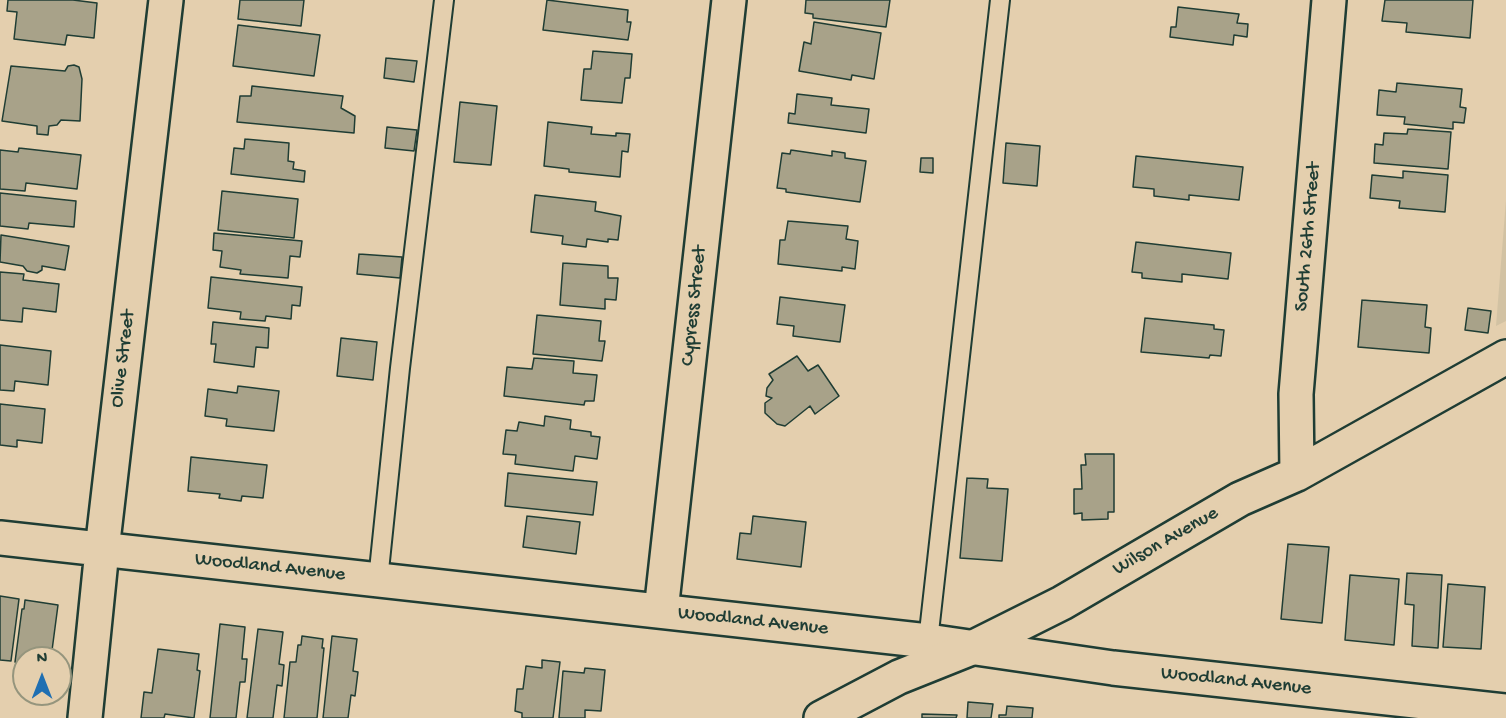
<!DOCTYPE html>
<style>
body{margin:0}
#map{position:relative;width:1506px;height:718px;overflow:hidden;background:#e4cfae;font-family:"Gochi Hand",sans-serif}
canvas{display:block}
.north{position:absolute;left:12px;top:646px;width:60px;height:60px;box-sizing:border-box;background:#e4cfae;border:2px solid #95957d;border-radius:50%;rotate:0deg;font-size:16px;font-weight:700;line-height:24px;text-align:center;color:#1f3d34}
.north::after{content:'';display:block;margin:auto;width:21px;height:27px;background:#1f6fb2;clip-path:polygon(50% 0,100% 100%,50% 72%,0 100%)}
</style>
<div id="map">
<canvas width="1506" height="718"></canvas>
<div class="north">N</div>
</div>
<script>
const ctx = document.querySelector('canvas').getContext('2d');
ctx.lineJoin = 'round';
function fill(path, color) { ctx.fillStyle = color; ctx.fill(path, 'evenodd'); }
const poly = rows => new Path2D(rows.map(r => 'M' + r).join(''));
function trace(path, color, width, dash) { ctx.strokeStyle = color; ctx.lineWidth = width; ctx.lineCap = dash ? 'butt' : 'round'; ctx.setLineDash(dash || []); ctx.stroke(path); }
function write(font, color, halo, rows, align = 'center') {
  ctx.font = font + ' "Gochi Hand",sans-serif'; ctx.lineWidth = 6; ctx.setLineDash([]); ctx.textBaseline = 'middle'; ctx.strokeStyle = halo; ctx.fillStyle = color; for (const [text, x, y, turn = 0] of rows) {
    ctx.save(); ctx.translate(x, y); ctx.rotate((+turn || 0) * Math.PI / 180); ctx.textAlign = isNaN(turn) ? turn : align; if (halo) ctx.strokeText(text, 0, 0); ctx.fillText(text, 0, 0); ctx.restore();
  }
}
const built = poly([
 [1506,200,1506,321,1496,326]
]);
const building = poly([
 [8,0,73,0,97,3,94,38,67,35,65,45,14,39,17,12,7,11,8,0],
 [240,0,304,0,301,26,238,19,240,0],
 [547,0,628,10,627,22,631,22,628,40,543,30,547,0],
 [806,0,890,0,886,27,813,18,813,14,805,13,806,0],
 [1385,0,1473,0,1470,38,1406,32,1407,23,1382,21,1385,0],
 [1178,7,1239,14,1237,23,1248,24,1247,37,1234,35,1233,45,1170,37,1171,27,1176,27,1178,7],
 [814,22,881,33,874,79,852,75,851,80,799,71,804,42,811,44,814,22],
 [238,25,320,35,314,76,233,66,238,25],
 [593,51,632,54,630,78,625,78,622,103,581,100,584,69,591,69,593,51],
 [386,58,417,61,414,82,384,78,386,58],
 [74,65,79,67,82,79,80,121,61,120,57,125,49,126,48,135,37,134,37,126,2,121,11,66,65,71,68,66,74,65],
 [1397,83,1462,89,1460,107,1466,108,1464,123,1453,122,1453,129,1404,124,1405,117,1377,115,1379,90,1396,92,1397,83],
 [252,86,343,96,341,108,355,116,354,133,237,122,240,96,251,96,252,86],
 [797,94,832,98,831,105,869,109,866,133,788,123,789,113,795,114,797,94],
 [460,102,497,106,491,165,454,162,460,102],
 [548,122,592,127,591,134,616,136,616,133,630,134,628,152,622,151,620,177,569,172,569,169,544,166,548,122],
 [387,127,417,130,414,151,385,148,387,127],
 [1408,129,1451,132,1448,169,1374,163,1375,144,1383,145,1384,133,1407,134,1408,129],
 [245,139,289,143,288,161,294,162,293,169,305,171,304,182,231,174,234,148,244,149,245,139],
 [1006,143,1040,146,1037,186,1003,183,1006,143],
 [19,148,81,155,77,189,26,183,25,191,0,189,0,150,18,152,19,148],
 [791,150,832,156,832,151,845,153,845,158,866,161,860,202,786,192,786,189,777,188,782,153,790,154,791,150],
 [1136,156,1243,167,1239,200,1189,195,1189,200,1154,196,1154,189,1133,187,1136,156],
 [921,158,933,158,933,173,920,172,921,158],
 [1403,171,1448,175,1445,212,1399,208,1400,201,1370,198,1372,175,1403,178,1403,171],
 [222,191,298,199,294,238,218,230,222,191],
 [0,193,76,201,74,227,29,223,28,229,0,226,0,193],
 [535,195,596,202,595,211,621,216,618,240,608,239,608,242,587,239,586,247,562,244,563,236,531,232,535,195],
 [788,221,848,226,846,239,858,241,855,269,842,267,842,271,778,264,780,240,785,240,788,221],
 [214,233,302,241,300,257,290,256,288,278,240,274,241,270,220,267,222,251,213,250,214,233],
 [1,235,69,246,65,270,42,266,42,270,37,273,27,271,23,266,0,262,1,235],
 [1136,242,1231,253,1228,279,1182,274,1182,282,1142,278,1142,273,1132,272,1136,242],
 [359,254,402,257,400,278,357,274,359,254],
 [563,263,608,266,608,278,618,278,616,300,605,299,605,309,560,305,563,263],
 [0,272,24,274,23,280,59,284,56,312,23,308,22,322,0,320,0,272],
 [211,277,302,287,300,306,292,305,291,319,266,316,265,321,240,319,241,312,208,308,211,277],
 [780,297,845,305,840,342,793,336,794,326,777,324,780,297],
 [1362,300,1427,305,1425,327,1431,328,1429,353,1358,347,1362,300],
 [1468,308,1491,311,1488,333,1465,330,1468,308],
 [537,315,601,321,599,341,605,341,602,361,533,354,537,315],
 [1145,318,1214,325,1214,329,1224,330,1221,356,1210,355,1209,358,1141,352,1145,318],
 [213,322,269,328,268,348,256,347,254,367,214,362,216,344,211,344,213,322],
 [341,338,377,342,373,380,337,376,341,338],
 [0,345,51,351,48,385,15,381,14,391,0,390,0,345],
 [797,356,808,371,818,365,839,396,815,414,810,406,785,426,777,424,765,413,765,403,772,398,766,396,767,388,773,380,769,374,797,356],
 [534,358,574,361,573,373,597,375,594,401,585,401,584,405,504,396,507,367,532,369,534,358],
 [238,386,279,391,274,431,226,426,227,419,205,416,208,389,237,393,238,386],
 [0,404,45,409,42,443,17,440,17,447,0,445,0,404],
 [545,416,571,420,570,429,591,432,591,436,600,437,597,459,575,456,573,471,515,464,516,455,503,454,506,430,517,431,519,422,544,426,545,416],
 [1085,454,1114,454,1114,512,1108,512,1108,519,1082,520,1082,513,1074,514,1074,489,1082,489,1081,465,1086,465,1085,454],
 [191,457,267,465,263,498,242,496,241,501,219,498,220,494,188,491,191,457],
 [508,473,597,482,593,515,505,506,508,473],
 [967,478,988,479,987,488,1008,489,1002,561,960,558,967,478],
 [527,516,580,522,576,554,523,547,527,516],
 [753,516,806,522,801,567,737,559,740,533,751,534,753,516],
 [1288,544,1329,547,1322,623,1281,619,1288,544],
 [1407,573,1442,575,1438,648,1412,646,1414,605,1405,604,1407,573],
 [1350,575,1399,579,1394,645,1345,640,1350,575],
 [1448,584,1485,587,1481,649,1443,647,1448,584],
 [0,596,19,599,11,661,0,660,0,596],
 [25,600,58,605,51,658,24,658,24,683,15,682,18,663,15,662,22,609,24,609,25,600],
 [220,624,245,627,242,659,247,659,245,682,240,682,236,718,210,718,220,624],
 [258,629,283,632,279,664,284,665,282,686,277,685,273,718,247,718,258,629],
 [302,636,323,639,322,648,324,648,317,718,284,718,290,662,296,662,298,645,301,645,302,636],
 [332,636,357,639,353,671,358,672,355,696,351,695,348,718,323,718,332,636],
 [158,649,199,654,197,670,200,671,194,718,165,714,164,718,141,718,144,692,152,693,158,649],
 [542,660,560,662,553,718,522,718,522,713,515,711,517,689,523,689,526,666,542,668,542,660],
 [585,668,605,670,601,711,585,710,585,718,559,718,563,671,584,673,585,668],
 [968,702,993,704,991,718,967,718,968,702],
 [1007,706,1033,708,1032,718,999,718,999,715,1006,715,1007,706],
 [922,714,957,715,956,718,922,718,922,714]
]);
const service = poly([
 [378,580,400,368,444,0],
 [928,641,1000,0]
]);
const minor = poly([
 [0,538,928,641,1113,668,1506,711],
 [661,611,729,0],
 [85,718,102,550,166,0]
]);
const tertiary = poly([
 [1297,474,1296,394,1329,0],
 [821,718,899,677,974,647,1062,603,1240,499,1297,474,1506,357]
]);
const streetNames = [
 ["South 26th Street",1309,237,-85],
 ["Cypress Street",695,306,-84],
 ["Olive Street",124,359,-83],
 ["Wilson Avenue",1166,542,-30],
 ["Woodland Avenue",270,568,6],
 ["Woodland Avenue",753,622,6],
 ["Woodland Avenue",1236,682,6]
];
fill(built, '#d2c2a3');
fill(building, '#a8a289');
trace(building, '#1f3d34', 1.5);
trace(service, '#1f3d34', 22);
trace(minor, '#1f3d34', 38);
trace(tertiary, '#1f3d34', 38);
trace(service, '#e4cfae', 18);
trace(minor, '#e4cfae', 33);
trace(tertiary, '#e4cfae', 33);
write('20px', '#1f3d34', '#e4cfae', streetNames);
</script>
